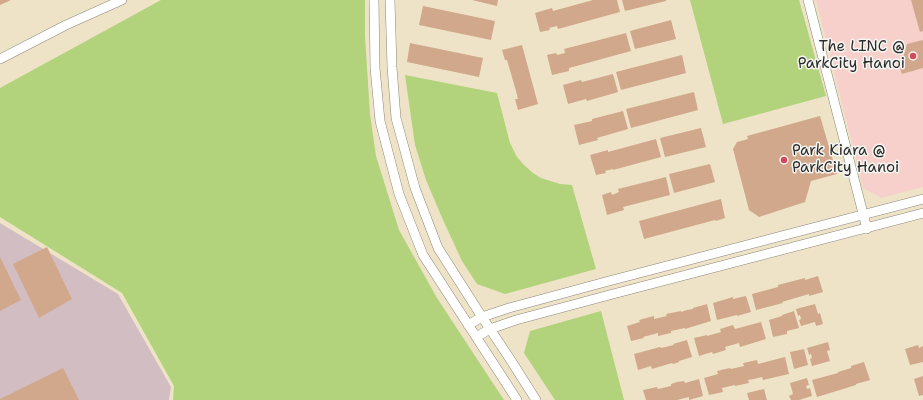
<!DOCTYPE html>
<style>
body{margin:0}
canvas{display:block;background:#eee3c7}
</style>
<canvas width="923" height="400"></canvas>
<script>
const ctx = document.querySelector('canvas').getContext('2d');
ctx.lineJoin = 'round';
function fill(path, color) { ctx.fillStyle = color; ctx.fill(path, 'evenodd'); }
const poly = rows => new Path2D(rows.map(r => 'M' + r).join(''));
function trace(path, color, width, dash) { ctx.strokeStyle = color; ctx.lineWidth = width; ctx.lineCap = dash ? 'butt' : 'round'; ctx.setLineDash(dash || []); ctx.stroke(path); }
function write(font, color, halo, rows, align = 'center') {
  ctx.font = font + ' "Shantell Sans",sans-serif'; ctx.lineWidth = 3; ctx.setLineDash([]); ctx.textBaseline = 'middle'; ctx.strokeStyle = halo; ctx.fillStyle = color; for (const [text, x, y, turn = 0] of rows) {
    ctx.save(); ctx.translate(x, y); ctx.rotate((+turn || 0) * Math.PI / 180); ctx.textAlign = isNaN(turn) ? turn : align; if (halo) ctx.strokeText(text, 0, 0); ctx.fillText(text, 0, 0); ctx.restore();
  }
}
const built = poly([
 [816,0,923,0,923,187,881,198,863,188]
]);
const industrial = poly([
 [0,223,118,294,171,387,169,400,0,400]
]);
const green = poly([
 [161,0,365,0,365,36,370,114,376,156,399,230,437,298,504,400,173,400,174,386,122,293,0,217,0,88],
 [690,0,799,0,826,96,723,124],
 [405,75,497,93,510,143,517,157,524,165,533,173,541,178,560,184,572,185,596,269,505,294,477,284,462,261,443,220,426,180,415,145],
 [601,311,624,400,555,400,524,353,530,331]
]);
const building = poly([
 [0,0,11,0,0,5],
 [472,0,498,0,497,6],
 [593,0,617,0,620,12,558,29,557,26,549,28,550,30,540,32,535,13,552,8,553,11],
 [622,0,666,0,666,1,625,11],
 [911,0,923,0,923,31,920,32],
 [423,6,495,21,491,40,419,25],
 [671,20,676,39,635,49,630,31],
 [626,33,631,51,569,68,569,71,552,75,547,55,556,53,557,55,565,53,564,49],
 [923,40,923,68,902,74,900,68,907,44],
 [410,43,483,58,479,77,407,62],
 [522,45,538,104,518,110,515,99,518,99,516,91,507,60,505,60,502,50],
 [682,55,686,73,621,90,616,72],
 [613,74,618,92,587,101,586,99,568,104,563,85,581,80,582,82],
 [694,92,698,110,631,128,626,109],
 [623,111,628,129,597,138,598,140,579,145,574,125,592,121,592,119],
 [820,116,837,174,811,181,805,202,759,217,749,210,733,149,737,142,748,139,747,136],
 [701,128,706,147,665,157,660,138],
 [656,139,661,157,613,170,613,169,605,171,606,173,596,175,590,155,608,150,608,152],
 [710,164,715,182,674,193,669,174],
 [666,177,670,195,623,207,624,210,607,215,602,195,611,192,612,195,619,192,618,189],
 [721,199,725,218,716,221,715,220,644,239,639,221],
 [47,247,72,299,39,318,13,264],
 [0,257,21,300,0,311],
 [818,276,823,292,809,296,809,294,782,302,783,303,756,310,752,294,778,287,778,285,805,278,805,280],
 [746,296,751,312,737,316,737,315,717,320,713,303,733,297,733,299],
 [707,304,711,321,685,329,685,328,671,331,671,333,658,336,658,333,643,337,644,338,631,341,627,326,640,322,639,320,654,316,654,319,667,316,666,314,681,311,681,312,687,310,693,309,693,308],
 [815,304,818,314,820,313,823,324,816,326,815,322,801,326,799,320,801,319,800,315,798,316,796,309],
 [794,311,799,328,787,331,787,334,773,337,769,320,782,316,782,315],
 [761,322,766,339,740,347,739,343,725,347,726,350,713,354,712,352,699,356,694,338,707,335,707,336,721,332,720,329,733,325,735,329],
 [687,340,692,357,679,361,679,362,673,364,672,363,652,369,651,366,638,370,634,354,660,347,661,348,674,345,673,344],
 [828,342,830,350,827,351,830,361,812,366,810,359,812,358,811,354,809,355,807,348],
 [918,345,919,348,923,346,923,362,910,365,905,349],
 [804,349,808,365,794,369,790,352],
 [785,357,789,374,763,380,762,377,754,379,748,380,749,383,735,386,735,385,722,388,723,392,709,395,704,378,718,374,717,371,730,368,731,369,744,366,743,363,757,360,758,364],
 [864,362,870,380,856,384,856,385,817,397,812,380,838,373,838,372,851,368,851,366],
 [63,368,79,400,0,400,0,399],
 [923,376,923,395,919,396,914,379],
 [807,378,809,385,806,386,807,389,810,388,812,396,799,400,791,400,789,396,793,394,790,383],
 [699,379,703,396,689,400,689,397,677,400,646,400,643,390,657,387,658,389,671,386,671,384,677,382,684,381,685,383],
 [764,389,767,400,749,400,747,393]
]);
const minor = poly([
 [374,0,375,68,380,121,399,194,423,255,517,400],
 [390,0,392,67,396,118,415,188,438,248,482,317,510,359,536,400],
 [808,0,867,229],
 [0,59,66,25,122,0],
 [468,325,482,317,509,308,609,281,923,199],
 [476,337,490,329,516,320,613,294,923,213]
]);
const markers = [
 [913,56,4,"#d1495b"],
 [784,160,4,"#d1495b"]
];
const poiNames = [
 ["The LINC @",905,47],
 ["ParkCity Hanoi",905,64],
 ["Park Kiara @",792,151,"left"],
 ["ParkCity Hanoi",792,168,"left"]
];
fill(built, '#f7d0cb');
fill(industrial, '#d2bec2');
fill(green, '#b2d37c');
fill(building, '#d1a88b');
trace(minor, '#8c8779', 10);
trace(minor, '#fff', 9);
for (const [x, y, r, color] of markers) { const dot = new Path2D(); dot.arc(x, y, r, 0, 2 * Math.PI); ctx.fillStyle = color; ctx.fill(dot); trace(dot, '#f6f6f2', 1.5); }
write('15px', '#2b2b2b', '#f6f6f2', poiNames, 'right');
</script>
